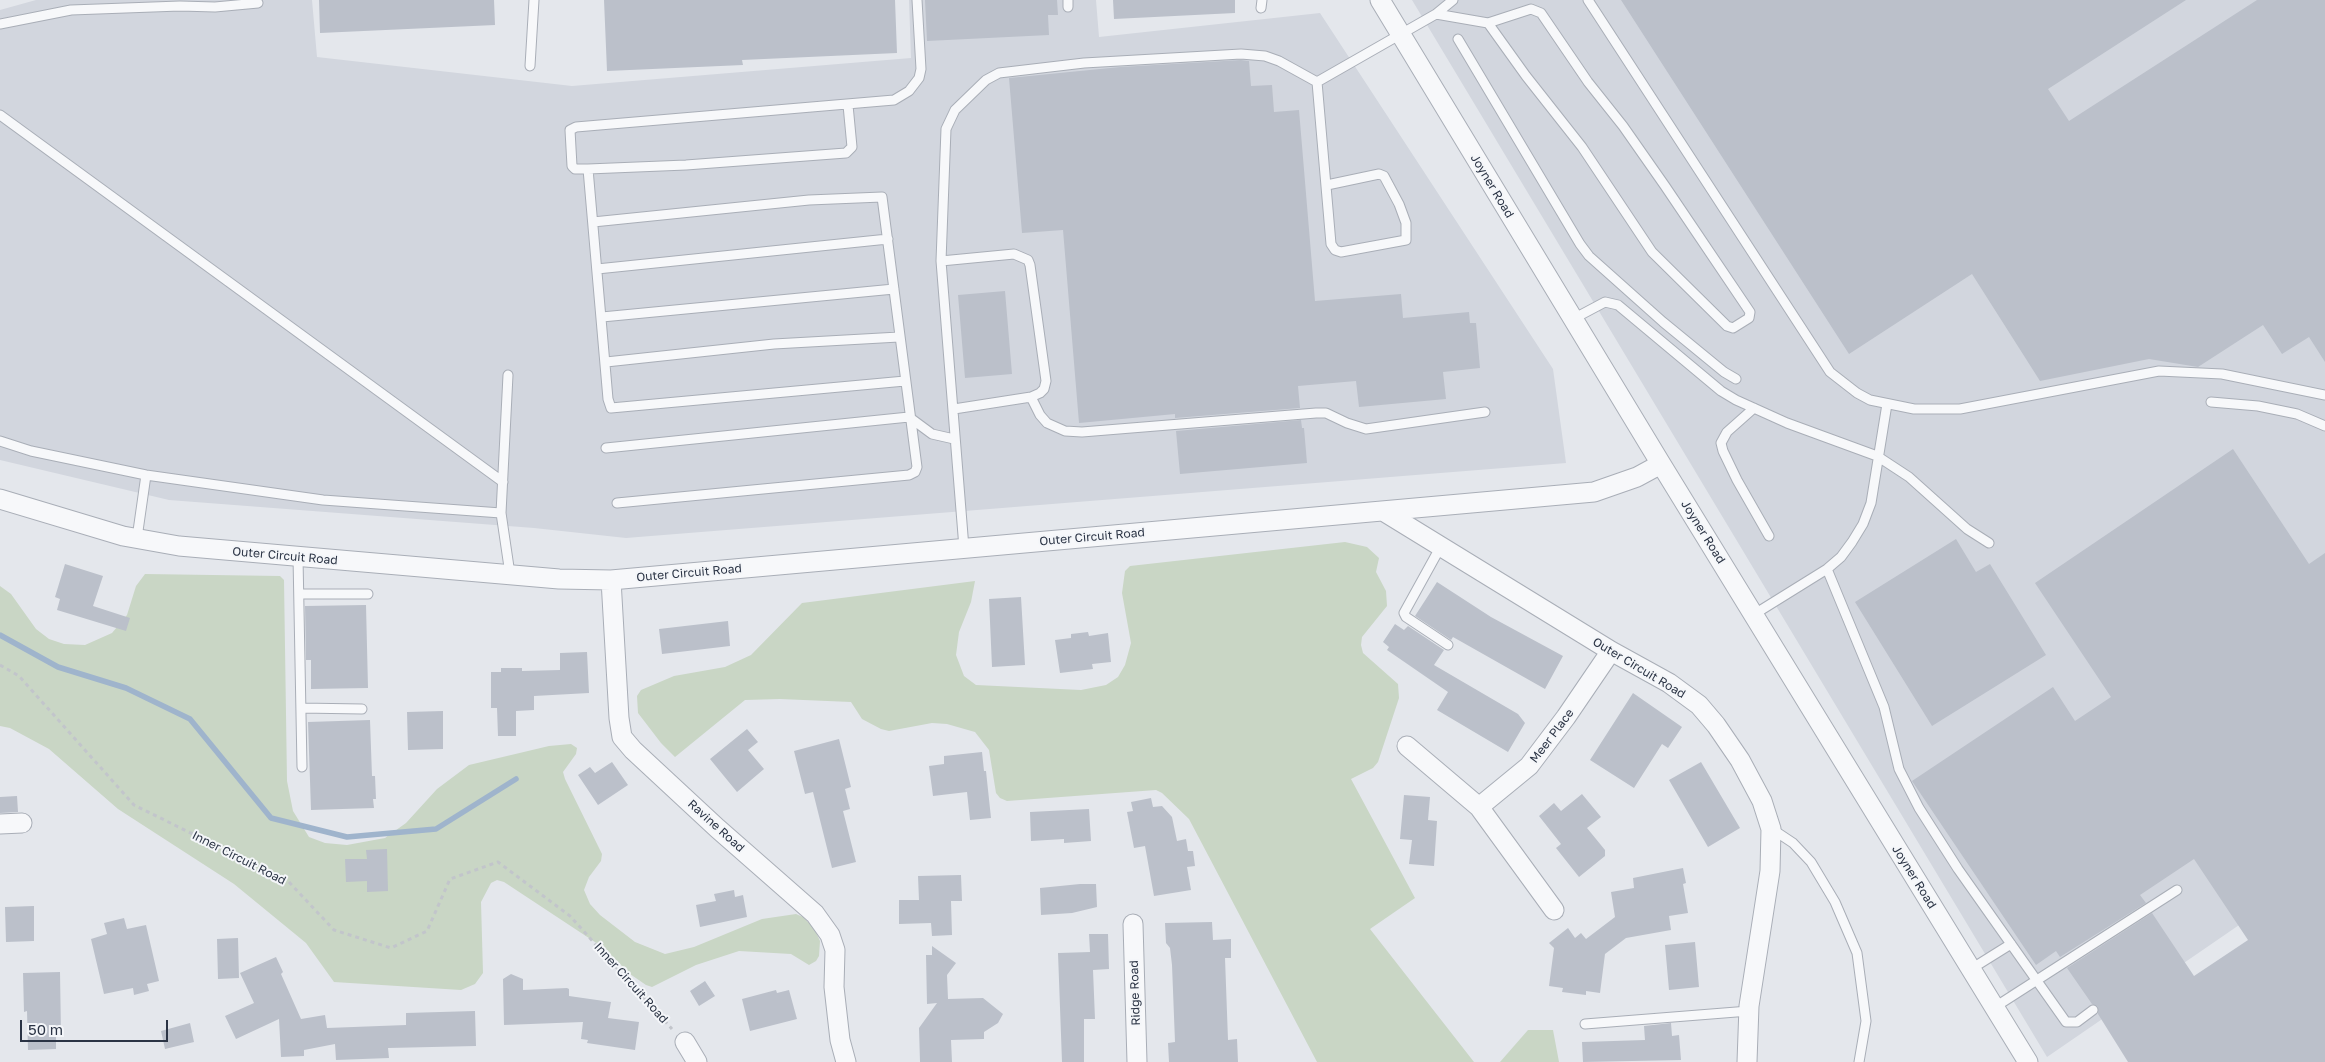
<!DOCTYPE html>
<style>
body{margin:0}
#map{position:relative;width:2325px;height:1062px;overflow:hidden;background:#e4e7ec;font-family:"Golos Text",sans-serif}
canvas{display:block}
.scale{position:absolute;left:20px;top:1020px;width:148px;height:22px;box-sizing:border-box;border:2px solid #2b3445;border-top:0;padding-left:6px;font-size:15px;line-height:18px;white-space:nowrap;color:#2b3445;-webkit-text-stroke:4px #f4f6f9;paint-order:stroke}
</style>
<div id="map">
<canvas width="2325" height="1062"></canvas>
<div class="scale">50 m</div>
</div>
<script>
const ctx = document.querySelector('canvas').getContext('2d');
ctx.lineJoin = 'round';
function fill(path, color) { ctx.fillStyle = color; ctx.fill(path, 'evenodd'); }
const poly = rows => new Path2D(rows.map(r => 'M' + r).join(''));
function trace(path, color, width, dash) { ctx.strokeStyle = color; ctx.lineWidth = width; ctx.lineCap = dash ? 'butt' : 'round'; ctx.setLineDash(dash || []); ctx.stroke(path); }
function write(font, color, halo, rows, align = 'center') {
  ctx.font = font + ' "Golos Text",sans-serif'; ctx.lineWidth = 4; ctx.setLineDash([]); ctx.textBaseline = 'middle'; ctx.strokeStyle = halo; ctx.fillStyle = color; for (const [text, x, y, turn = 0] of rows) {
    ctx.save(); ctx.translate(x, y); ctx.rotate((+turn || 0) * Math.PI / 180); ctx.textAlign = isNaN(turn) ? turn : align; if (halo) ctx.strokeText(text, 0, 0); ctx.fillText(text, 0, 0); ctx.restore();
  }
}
const built = poly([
 [36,0,312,0,317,57,572,86,911,58,909,0,1096,0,1099,37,1320,13,1553,369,1566,463,626,538,534,528,169,500,0,460,0,10],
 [1412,0,2325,0,2325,866,2047,1057]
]);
const green = poly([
 [1345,542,1367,547,1379,558,1376,572,1386,591,1387,606,1362,637,1361,645,1363,653,1398,684,1399,698,1378,762,1373,768,1351,779,1415,898,1370,929,1474,1062,1317,1062,1189,819,1162,793,1156,790,1007,801,1000,798,996,793,989,750,975,732,947,724,932,723,889,731,881,729,862,719,851,702,780,699,745,700,675,757,661,743,638,713,637,696,641,690,674,676,725,667,751,655,802,603,975,581,971,602,959,632,956,655,964,676,976,685,1081,690,1106,685,1118,677,1125,665,1131,643,1122,593,1125,571,1130,566],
 [145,574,280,576,284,580,287,781,293,811,309,837,325,843,347,845,385,838,406,823,437,789,469,765,549,746,571,744,577,748,576,754,563,772,565,779,602,854,601,861,589,877,584,890,590,904,600,915,635,942,665,954,694,947,762,919,796,914,803,917,814,928,820,941,819,956,816,961,809,965,791,954,739,951,696,965,652,987,646,985,630,974,604,948,504,882,497,880,491,883,481,902,483,973,475,984,461,990,334,982,306,943,234,884,118,809,49,749,10,728,0,726,0,586,11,594,36,629,49,639,64,644,85,645,112,633,127,615,136,586],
 [1528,1030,1553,1030,1559,1062,1500,1062]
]);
const stream = poly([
 [0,635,58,667,126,688,190,719,271,818,347,837,436,829,516,779]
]);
const building = poly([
 [319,0,494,0,495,25,320,33],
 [604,0,895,0,897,53,742,60,743,65,607,71],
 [925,0,1057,0,1058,15,1048,15,1049,35,927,41],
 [1113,0,1235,0,1235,13,1114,19],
 [1621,0,2186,0,2048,89,2069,121,2257,0,2325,0,2325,362,2309,337,2282,354,2263,325,2198,367,2149,359,2040,381,1972,274,1849,354],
 [1241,60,1249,61,1251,86,1272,85,1274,112,1299,110,1315,301,1401,294,1403,318,1469,312,1470,323,1476,323,1480,368,1443,372,1446,399,1359,407,1356,381,1298,386,1300,408,1175,418,1175,414,1079,423,1063,230,1022,233,1009,78,1120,67],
 [1005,291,1012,374,965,378,958,295],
 [1301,420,1302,428,1304,428,1307,463,1180,474,1176,431],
 [2233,449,2309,564,2325,553,2325,1062,2128,1062,2098,1014,2098,1007,2092,1004,2067,968,2152,913,2194,976,2248,940,2194,859,2140,895,2146,903,2060,957,2056,951,2036,965,1912,781,2053,687,2075,721,2111,697,2035,583],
 [1956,539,1976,572,1990,564,2046,655,1932,726,1855,602],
 [65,564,103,576,93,606,130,618,126,631,57,610,60,599,55,597],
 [1437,582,1491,617,1563,656,1545,689,1453,637,1451,640,1415,616],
 [1021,597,1025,665,992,667,989,599],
 [366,605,368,688,311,689,311,660,306,660,305,606],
 [728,621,730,646,662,654,659,629],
 [1395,624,1404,630,1408,626,1444,650,1434,665,1518,714,1525,723,1508,752,1437,710,1448,692,1387,650,1389,647,1383,642],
 [1088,632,1089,636,1108,633,1111,662,1092,664,1093,669,1060,673,1055,640,1071,638,1071,634],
 [587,652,589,693,534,696,534,710,516,711,516,736,498,736,497,708,491,708,491,672,501,672,501,668,522,668,522,671,560,670,560,653],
 [1633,693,1682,727,1668,748,1662,744,1634,788,1590,760],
 [443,711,443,749,408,750,407,712],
 [370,720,372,776,375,776,376,799,373,799,374,808,311,810,308,722],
 [747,729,758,742,748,750,764,769,737,792,710,759],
 [839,739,851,787,845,789,850,809,843,811,856,862,832,868,813,792,805,794,794,751],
 [982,752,984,771,986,771,991,818,970,820,967,792,933,796,929,766,944,764,944,756],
 [612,762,628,785,598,805,578,775,590,767,595,773],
 [1701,762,1740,828,1708,847,1669,780],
 [1582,794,1601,817,1587,828,1605,850,1605,856,1579,877,1556,848,1561,844,1539,816,1554,803,1561,811],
 [1404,795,1430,797,1428,820,1437,821,1434,866,1409,864,1412,840,1400,839],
 [17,796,18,812,0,813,0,797],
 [1151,798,1153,807,1162,806,1172,817,1177,841,1186,839,1188,851,1193,851,1195,866,1187,867,1191,890,1154,896,1145,846,1134,848,1127,812,1133,811,1131,802],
 [1089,809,1091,841,1064,843,1064,839,1031,841,1030,812],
 [387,849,388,891,367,892,367,881,346,882,345,859,367,859,366,850],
 [1683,868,1686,883,1683,884,1688,913,1669,916,1671,930,1626,938,1605,954,1600,993,1586,991,1586,995,1562,992,1563,988,1549,986,1554,948,1549,943,1568,928,1575,938,1581,933,1586,939,1615,917,1611,892,1634,888,1633,878],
 [961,875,962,901,951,901,952,935,932,936,931,923,899,924,899,900,919,900,918,876],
 [1080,884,1096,884,1097,907,1072,913,1041,915,1040,888],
 [734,890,735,897,743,895,747,917,700,927,696,905,716,901,714,894],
 [34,906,34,941,6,942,5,907],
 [124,918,127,929,146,925,159,981,147,984,149,991,134,995,133,988,104,994,91,939,107,934,104,923],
 [1212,922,1213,940,1231,939,1231,958,1225,958,1228,1040,1237,1039,1238,1062,1169,1062,1168,1043,1175,1042,1172,965,1170,948,1166,943,1165,923],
 [1089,934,1108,934,1109,969,1093,970,1095,1019,1084,1019,1084,1062,1062,1062,1058,953,1090,952],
 [238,938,239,978,218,979,217,939],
 [1695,942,1699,987,1669,990,1665,945],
 [932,946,956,963,947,975,948,999,983,998,1003,1014,998,1023,984,1032,984,1039,951,1040,952,1062,920,1062,919,1028,937,1003,927,1004,926,955,932,955],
 [276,957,283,972,281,974,301,1019,325,1015,327,1028,406,1025,406,1013,475,1011,476,1046,388,1048,389,1058,336,1060,335,1044,304,1050,304,1056,281,1057,279,1019,236,1039,225,1016,254,1003,240,973],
 [60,972,61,1035,56,1035,56,1049,28,1050,27,1011,24,1012,23,973],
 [511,974,523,979,523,990,567,988,569,989,569,996,611,1002,608,1018,639,1022,635,1050,587,1043,588,1040,581,1039,583,1022,504,1025,503,979],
 [705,981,715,996,699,1006,690,991],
 [776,990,777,993,789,990,797,1019,750,1031,742,999],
 [190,1023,194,1042,165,1049,161,1031],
 [1671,1023,1672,1036,1679,1035,1681,1060,1583,1062,1582,1042,1645,1040,1644,1026]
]);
const path = poly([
 [0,665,19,676,134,805,288,881,334,930,391,948,427,931,450,879,498,862,570,916,672,1029]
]);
const service = poly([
 [1068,0,1068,7],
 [1588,0,1830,372,1857,393,1870,400,1914,409,1960,409,2159,371,2222,374,2325,395],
 [1261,8,1262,0],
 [1436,14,1488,23,1531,9,1541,13,1588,82,1623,126,1665,186,1750,312,1749,318,1733,328,1727,326,1652,252,1582,147,1526,76,1488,23],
 [0,24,71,10,180,6,215,7,258,3],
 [1458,39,1580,244,1589,256,1663,322,1724,372,1736,379],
 [530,66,534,0],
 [1317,82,1331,244,1335,250,1341,252,1406,240,1406,223,1399,204,1384,176,1379,174,1327,185],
 [1317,82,1436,14,1453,0],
 [848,105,852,147,846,153,686,165,588,169,575,169,572,166,570,130,576,127,894,100,909,91,919,78,921,69,917,0],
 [0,115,503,482],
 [588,169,608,399,611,408,905,381],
 [593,222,809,200,882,197,917,467,915,472,909,475,617,503],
 [941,261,1014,254,1028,260,1030,265,1046,381,1044,389,1040,393,1031,397,954,409],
 [597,269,888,239],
 [602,317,894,289],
 [1573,319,1605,302,1618,305,1721,391,1736,400,1787,423,1877,456,1909,477,1967,529,1989,543],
 [606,362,774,344,899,337],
 [508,375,501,513,510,574],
 [1031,397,1040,415,1047,423,1065,431,1082,432,1316,413,1326,413,1347,423,1366,429,1485,412],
 [2211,402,2258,406,2297,414,2325,426],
 [1754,408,1727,432,1721,443,1723,451,1737,480,1769,536],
 [0,441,31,451,146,475,323,500,501,513],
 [606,448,909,417,932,434,954,439],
 [137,538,146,475],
 [1441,546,1404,613,1406,617,1448,645],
 [964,548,941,261,946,129,955,110,986,80,999,73,1084,63,1241,54,1265,56,1279,61,1317,82],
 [298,557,302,767],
 [1827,569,1884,707,1899,769,1919,808,1958,869,2066,1022,2077,1022,2093,1010],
 [299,594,368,594],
 [1753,615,1827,569,1841,557,1852,542,1863,524,1871,503,1887,404],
 [301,708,362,709],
 [1772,829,1793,843,1811,862,1835,902,1857,953,1866,1021,1859,1062],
 [1971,969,2011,944],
 [1995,1007,2177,890],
 [1585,1024,1749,1011]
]);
const minor = poly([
 [1380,0,1661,464,2028,1062],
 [0,499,123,536,179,546,559,579,611,580,1594,492,1637,477,1661,464],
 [1383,511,1611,651,1669,683,1699,705,1716,725,1740,760,1762,801,1771,829,1770,871,1749,1006,1747,1062],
 [611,580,619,718,622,737,633,750,717,828,815,914,830,935,835,950,834,987,840,1040,846,1062],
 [1407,746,1479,807,1554,910],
 [1479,807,1529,766,1566,717,1611,651],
 [0,824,22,823],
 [1133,924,1137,1062],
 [685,1042,697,1062]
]);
const streetNames = [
 ["Joyner Road",1492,186,59],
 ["Joyner Road",1703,532,58],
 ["Outer Circuit Road",1092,537,-5],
 ["Outer Circuit Road",285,556,5],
 ["Outer Circuit Road",689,573,-5],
 ["Outer Circuit Road",1639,668,31],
 ["Meer Place",1552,736,-53],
 ["Ravine Road",716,826,42],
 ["Inner Circuit Road",239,858,27],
 ["Joyner Road",1914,877,58],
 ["Inner Circuit Road",631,983,48],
 ["Ridge Road",1135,993,-92]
];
fill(built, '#d2d6de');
fill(green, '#c9d6c5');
trace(stream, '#9fb4cc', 5.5);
fill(building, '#bbc0ca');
trace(service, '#a9aeb7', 11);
trace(minor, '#a9aeb7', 21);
trace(path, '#c2c5cb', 3, [4, 4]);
trace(service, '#f7f8fa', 9);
trace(minor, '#f7f8fa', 19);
write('12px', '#2b3445', '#f4f6f9', streetNames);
</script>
